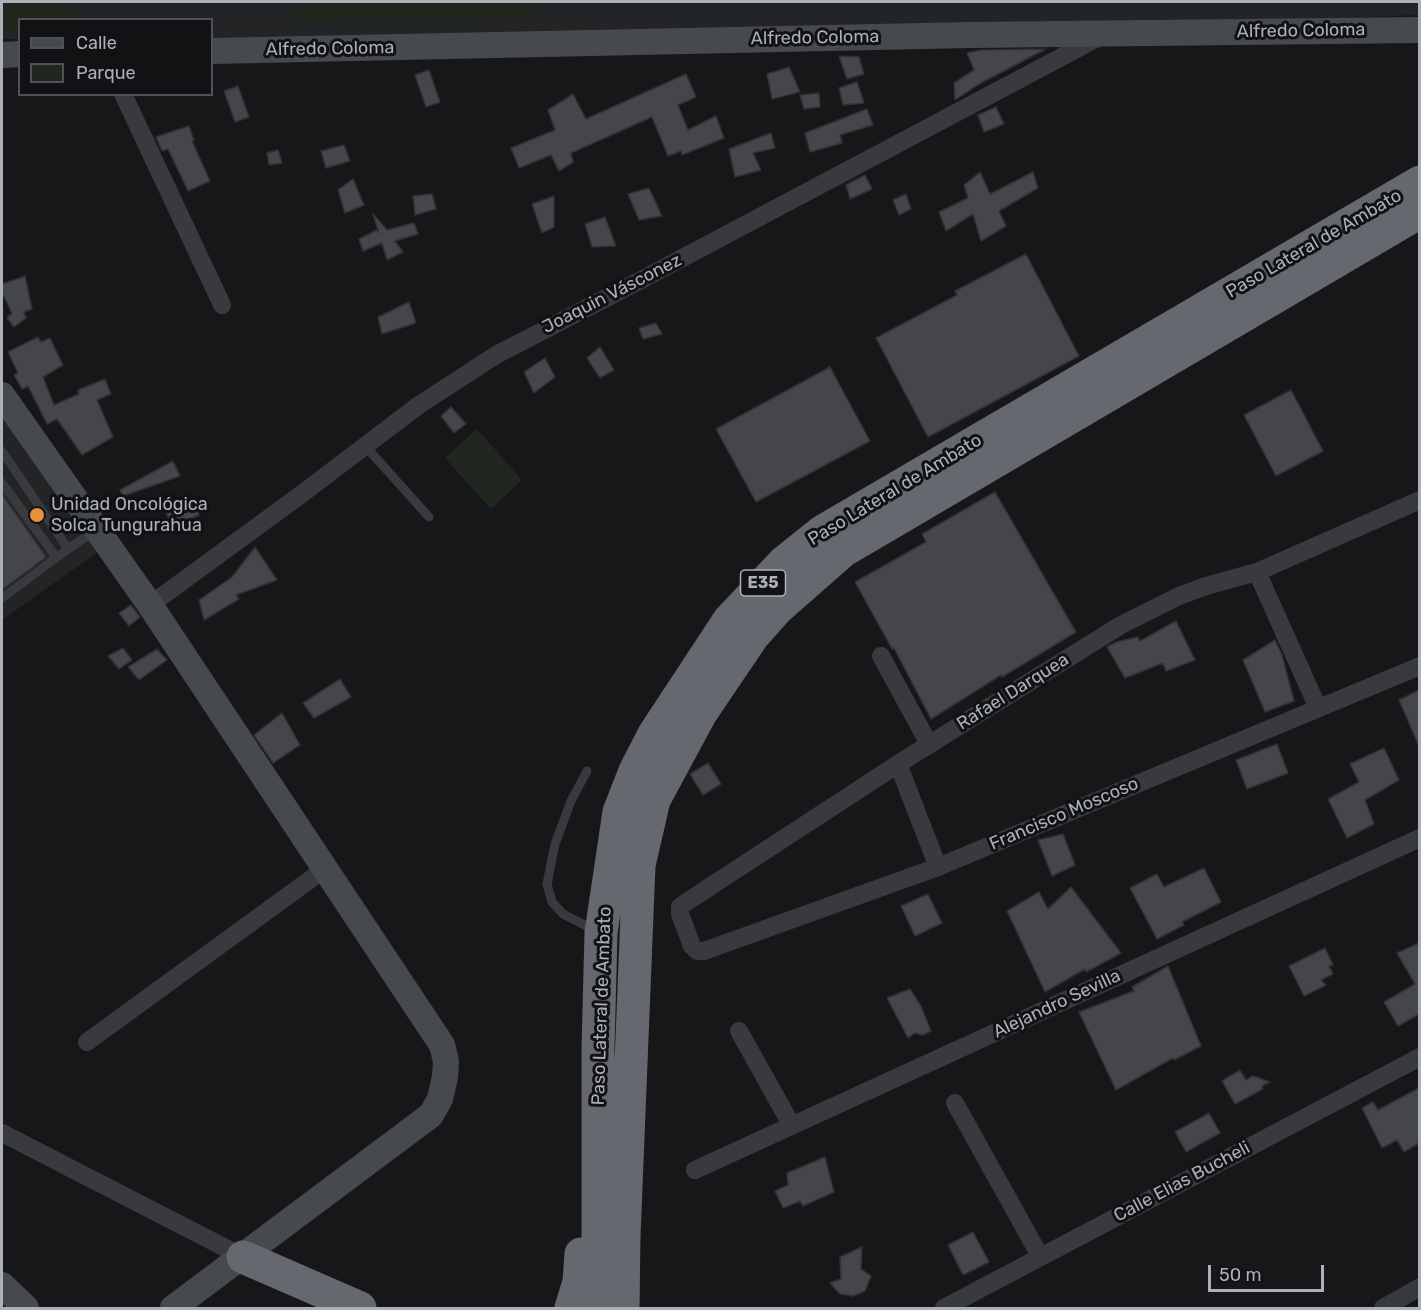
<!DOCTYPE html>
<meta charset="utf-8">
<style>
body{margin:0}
#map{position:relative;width:1421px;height:1310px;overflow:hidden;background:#171719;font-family:Rubik,sans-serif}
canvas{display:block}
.frame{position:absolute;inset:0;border:3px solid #aab1b8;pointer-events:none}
.legend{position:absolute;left:18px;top:18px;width:195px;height:78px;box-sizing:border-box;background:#121214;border:2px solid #4f5256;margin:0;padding:8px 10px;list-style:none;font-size:18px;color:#aab1b8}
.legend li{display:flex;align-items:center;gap:12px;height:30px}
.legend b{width:30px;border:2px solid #4f5256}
.scale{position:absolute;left:1208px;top:1265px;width:116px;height:27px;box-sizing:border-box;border:3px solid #aab1b8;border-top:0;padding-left:8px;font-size:18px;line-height:21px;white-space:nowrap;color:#aab1b8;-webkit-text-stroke:4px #121214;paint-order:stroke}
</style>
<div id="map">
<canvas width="1421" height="1310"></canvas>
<div class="frame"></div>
<ul class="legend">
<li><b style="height:8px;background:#464a4e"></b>Calle</li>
<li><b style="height:16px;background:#20271f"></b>Parque</li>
</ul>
<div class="scale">50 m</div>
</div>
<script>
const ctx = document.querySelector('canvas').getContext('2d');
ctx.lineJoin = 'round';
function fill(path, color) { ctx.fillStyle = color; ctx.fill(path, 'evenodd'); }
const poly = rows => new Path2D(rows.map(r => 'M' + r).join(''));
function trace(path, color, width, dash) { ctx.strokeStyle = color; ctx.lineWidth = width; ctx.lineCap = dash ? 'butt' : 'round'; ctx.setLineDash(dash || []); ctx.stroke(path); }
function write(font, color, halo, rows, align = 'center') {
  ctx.font = font + ' Rubik,sans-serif'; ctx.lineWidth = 6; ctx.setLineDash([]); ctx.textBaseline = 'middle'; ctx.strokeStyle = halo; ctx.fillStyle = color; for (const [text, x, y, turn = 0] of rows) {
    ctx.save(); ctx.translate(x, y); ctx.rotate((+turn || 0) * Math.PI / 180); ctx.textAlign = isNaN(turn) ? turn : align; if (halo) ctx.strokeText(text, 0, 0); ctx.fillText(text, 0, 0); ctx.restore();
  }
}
const built = poly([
 [2,2,1419,2,1420,15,1308,19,212,39,212,20,20,20,19,39,2,39],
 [2,413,98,552,2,620]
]);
const green = poly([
 [2,2,78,2,78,19,20,20,19,31,2,31],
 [290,2,531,2,532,17,291,21],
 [477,429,522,480,491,509,445,458]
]);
const building = poly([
 [1046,49,979,84,955,100,954,83,974,70,967,53,982,50,1046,49],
 [839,56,859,57,864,74,847,79,839,56],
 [789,67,800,92,772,99,767,74,789,67],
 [429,70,440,102,426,107,415,75,429,70],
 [686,74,696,97,678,105,688,130,716,116,724,138,682,155,681,151,668,156,652,117,571,153,573,162,559,171,551,155,519,168,511,148,555,130,548,110,573,94,586,119,686,74],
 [857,82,864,103,843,105,839,88,857,82],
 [238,86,249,117,235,122,224,91,238,86],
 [819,93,820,107,804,109,800,95,819,93],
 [996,107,1004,124,984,132,978,115,996,107],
 [867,109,873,125,840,135,842,143,810,152,805,133,867,109],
 [189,126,194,140,192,141,210,181,188,191,168,149,162,151,156,137,189,126],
 [771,133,775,148,753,153,761,170,735,177,729,149,771,133],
 [344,145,350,161,326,168,321,151,344,145],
 [278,150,282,163,269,165,267,153,278,150],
 [980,172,990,194,1033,172,1038,188,999,211,1006,226,981,241,973,214,946,231,939,212,968,198,964,185,980,172],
 [865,175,872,189,850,199,846,185,865,175],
 [353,179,364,205,345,213,338,190,353,179],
 [649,188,662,216,639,220,628,194,649,188],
 [432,194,436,209,415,215,413,196,432,194],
 [906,194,911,209,899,215,893,200,906,194],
 [554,196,554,227,542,233,532,204,554,196],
 [373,214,387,230,414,223,418,234,395,241,403,252,387,260,382,243,363,251,359,239,377,230,379,233,373,214],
 [605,217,616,246,592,247,585,224,605,217],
 [1026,254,1079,356,928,437,876,338,957,295,955,291,1026,254],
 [25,276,32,309,24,312,26,318,14,327,7,318,12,313,2,293,2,284,25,276],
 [409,302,416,323,382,334,378,317,409,302],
 [656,323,662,334,643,339,639,328,656,323],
 [38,337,41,342,50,338,63,365,43,377,54,405,79,394,78,390,105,379,111,394,97,400,113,437,82,455,57,419,47,424,28,386,22,389,14,375,18,373,8,352,38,337],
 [600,347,614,370,600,378,587,358,600,347],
 [545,358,555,377,534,393,524,372,545,358],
 [830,367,870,441,756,502,716,429,830,367],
 [1291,390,1323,451,1276,476,1244,415,1291,390],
 [451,407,466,424,454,433,441,416,451,407],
 [173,461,180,476,123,496,120,490,173,461],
 [995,492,1076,632,1002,677,1001,675,931,719,894,648,892,649,855,582,926,542,922,534,995,492],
 [2,494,46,557,2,590,2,494],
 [193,500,199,515,172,527,166,512,193,500],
 [255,547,277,580,236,595,239,599,204,620,199,600,232,577,255,547],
 [131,605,140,617,129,626,119,613,131,605],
 [1176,621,1195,660,1166,671,1163,663,1125,678,1107,647,1116,642,1138,637,1140,641,1176,621],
 [1275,640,1282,655,1294,701,1265,712,1243,660,1275,640],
 [123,648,132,660,119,669,108,656,123,648],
 [157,649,167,660,139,680,128,667,157,649],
 [340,679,351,697,314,718,303,703,340,679],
 [1419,690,1419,746,1399,700,1419,690],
 [282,713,300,745,273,763,254,735,282,713],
 [1277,744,1288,773,1247,789,1236,760,1277,744],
 [1384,748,1399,780,1365,800,1374,824,1347,838,1328,799,1359,782,1350,764,1384,748],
 [708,763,721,784,703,795,690,774,708,763],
 [1063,834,1075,865,1052,876,1038,840,1063,834],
 [1204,868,1221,902,1182,922,1184,925,1157,939,1130,888,1157,874,1164,887,1204,868],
 [1071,887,1121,953,1086,972,1085,969,1045,992,1007,911,1039,892,1048,909,1071,887],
 [928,894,942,923,915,936,901,906,928,894],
 [1419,943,1419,1014,1398,1026,1384,1002,1415,984,1397,953,1419,943],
 [1325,948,1333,965,1329,966,1333,974,1321,980,1326,985,1304,996,1289,966,1325,948],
 [1168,966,1201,1046,1174,1060,1173,1058,1116,1090,1079,1012,1134,991,1132,987,1168,966],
 [910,989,921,1006,931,1031,923,1035,915,1033,908,1038,887,998,910,989],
 [1240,1070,1246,1080,1253,1076,1270,1082,1262,1086,1263,1089,1235,1104,1222,1081,1240,1070],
 [1419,1088,1419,1143,1404,1152,1397,1140,1382,1148,1362,1108,1373,1102,1378,1110,1419,1088],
 [1209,1113,1220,1133,1186,1152,1175,1132,1209,1113],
 [825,1157,834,1192,803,1206,800,1201,783,1208,775,1191,788,1185,787,1173,825,1157],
 [973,1232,989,1262,963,1275,948,1245,973,1232],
 [862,1247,861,1269,871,1276,865,1291,853,1296,840,1294,830,1283,841,1279,840,1257,862,1247]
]);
const lane = poly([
 [366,447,429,517],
 [2,451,68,549,2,598],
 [2,483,56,557],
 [68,549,96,530],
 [587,771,571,801,555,844,547,884,552,902,563,914,596,931]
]);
const street = poly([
 [123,94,222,305],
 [1420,500,1257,572,1206,586,1179,596,1121,625,898,764,685,903,680,907,680,914,692,946,697,951,704,951,938,867,1420,666],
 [1257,572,1318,708],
 [150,605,303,493,419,405,496,355,641,280,1101,36],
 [881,656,929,744],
 [898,764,938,867],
 [739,1031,792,1126],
 [87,1042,326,868],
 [955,1103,1040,1256],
 [2,1133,243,1257],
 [695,1170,1420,838],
 [944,1308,1420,1057],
 [1383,1308,1420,1287]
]);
const secondary = poly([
 [212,51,970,35,1420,30],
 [2,55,20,54],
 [2,395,150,605,442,1045,446,1061,445,1077,440,1099,431,1115,173,1308],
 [2,1285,26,1308]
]);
const highway = poly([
 [243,1257,360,1308],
 [571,1308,579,1282,581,1254],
 [598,1308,598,1049,601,933,619,812,635,771,654,734,729,620,783,563,823,531,1420,182],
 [623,1308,624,1236,639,865,654,800,701,713,753,636,778,608,843,551,1420,212]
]);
const markers = [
 [37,515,8,"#e88f40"]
];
const shields = [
 [763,583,45]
];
const shieldNames = [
 ["E35",763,583]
];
const streetNames = [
 ["Alfredo Coloma",1301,31,-1],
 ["Alfredo Coloma",815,38,-1],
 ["Alfredo Coloma",330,49,-1],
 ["Paso Lateral de Ambato",1314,244,-30],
 ["Joaquin Vásconez",612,294,-27],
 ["Paso Lateral de Ambato",895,490,-31],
 ["Rafael Darquea",1013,692,-32],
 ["Francisco Moscoso",1064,814,-23],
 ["Alejandro Sevilla",1057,1004,-25],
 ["Paso Lateral de Ambato",602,1006,-88],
 ["Calle Elias Bucheli",1182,1182,-28]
];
const poiNames = [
 ["Unidad Oncológica",51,505],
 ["Solca Tungurahua",51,526]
];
fill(built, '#232426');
fill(green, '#20271f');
fill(building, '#444649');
trace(building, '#313235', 1.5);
trace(lane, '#383a3e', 9);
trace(street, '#383a3e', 18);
trace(secondary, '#464a4e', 26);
trace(highway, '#65696f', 33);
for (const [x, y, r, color] of markers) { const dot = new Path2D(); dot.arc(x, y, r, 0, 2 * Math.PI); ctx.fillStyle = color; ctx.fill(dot); trace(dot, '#121214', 2); }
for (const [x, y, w] of shields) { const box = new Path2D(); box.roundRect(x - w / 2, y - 13, w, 26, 4.5); ctx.fillStyle = '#121214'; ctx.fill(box); trace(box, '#aab1b8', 1.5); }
write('bold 16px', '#aab1b8', null, shieldNames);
write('18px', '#aab1b8', '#121214', streetNames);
write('18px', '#aab1b8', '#121214', poiNames, 'left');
</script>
